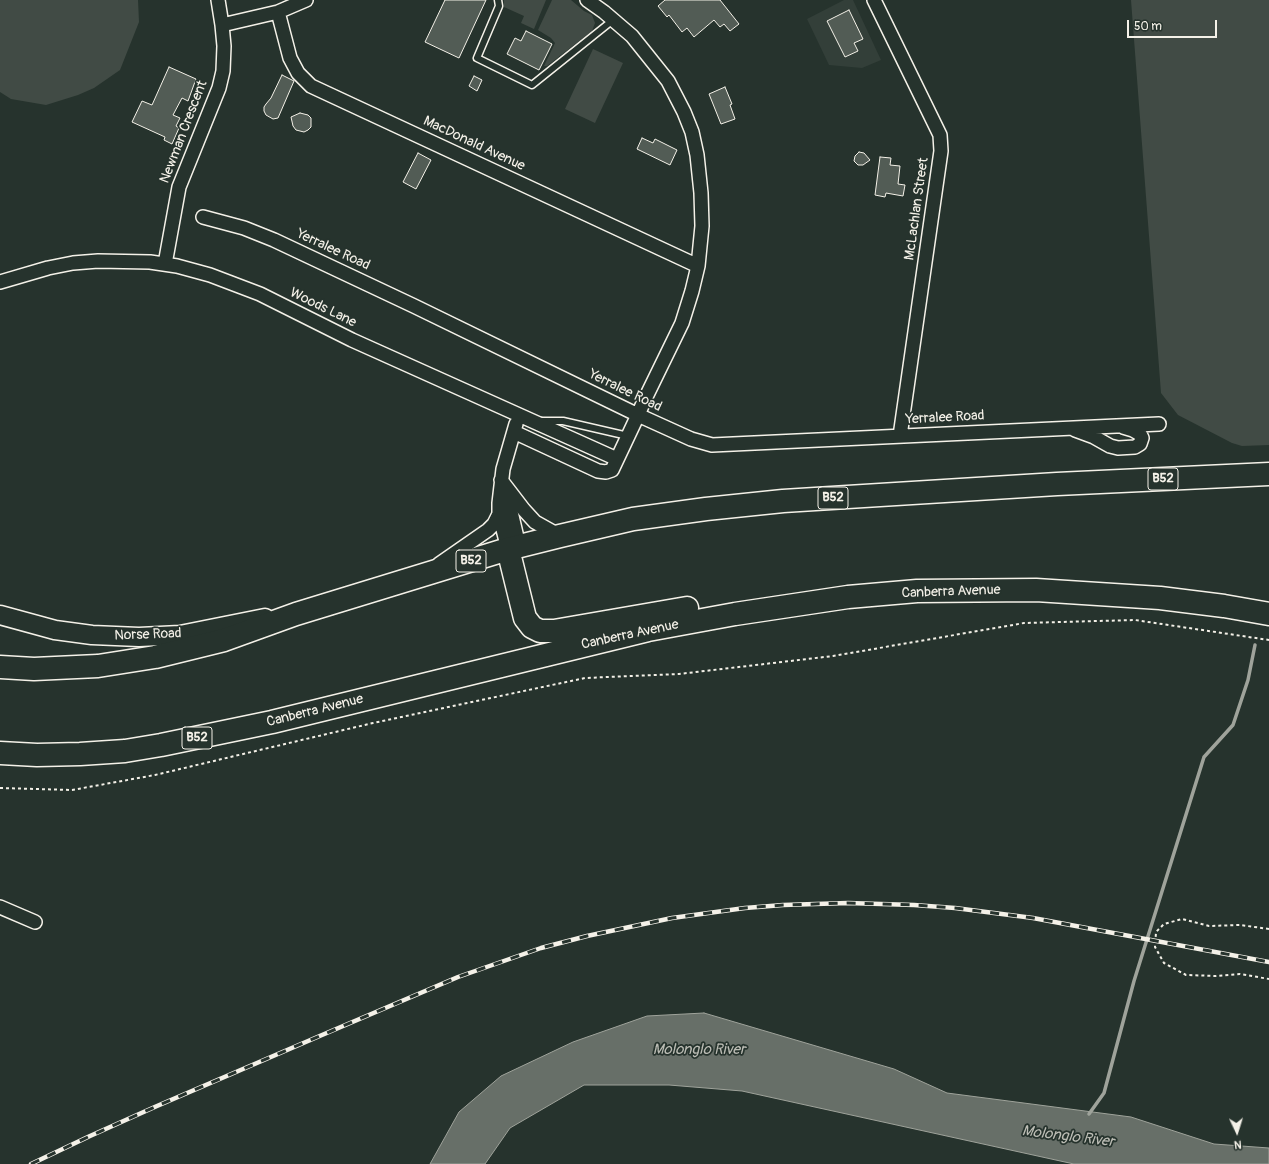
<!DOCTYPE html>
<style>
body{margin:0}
#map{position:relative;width:1269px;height:1164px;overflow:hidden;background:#26332d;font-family:Pangolin,sans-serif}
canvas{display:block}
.north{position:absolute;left:1217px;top:1112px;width:40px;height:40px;-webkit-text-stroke:3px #26332d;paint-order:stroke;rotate:176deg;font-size:11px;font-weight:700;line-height:16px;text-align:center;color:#f4f1e8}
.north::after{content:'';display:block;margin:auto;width:14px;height:18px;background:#f4f1e8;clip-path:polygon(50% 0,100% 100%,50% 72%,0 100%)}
.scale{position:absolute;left:1127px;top:20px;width:90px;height:18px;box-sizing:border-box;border:2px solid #f4f1e8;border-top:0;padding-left:5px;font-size:12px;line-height:14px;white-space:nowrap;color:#f4f1e8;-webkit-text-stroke:3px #26332d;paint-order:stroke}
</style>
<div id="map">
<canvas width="1269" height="1164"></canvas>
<div class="north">N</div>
<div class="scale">50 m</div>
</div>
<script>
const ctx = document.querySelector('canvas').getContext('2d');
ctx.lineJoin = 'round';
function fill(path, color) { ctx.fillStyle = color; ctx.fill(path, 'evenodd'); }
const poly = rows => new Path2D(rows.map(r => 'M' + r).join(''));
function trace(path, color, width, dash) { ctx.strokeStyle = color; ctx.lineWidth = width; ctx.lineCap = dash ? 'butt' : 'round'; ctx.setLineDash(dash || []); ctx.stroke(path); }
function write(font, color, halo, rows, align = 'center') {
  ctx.font = font + ' Pangolin,sans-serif'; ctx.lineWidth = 3.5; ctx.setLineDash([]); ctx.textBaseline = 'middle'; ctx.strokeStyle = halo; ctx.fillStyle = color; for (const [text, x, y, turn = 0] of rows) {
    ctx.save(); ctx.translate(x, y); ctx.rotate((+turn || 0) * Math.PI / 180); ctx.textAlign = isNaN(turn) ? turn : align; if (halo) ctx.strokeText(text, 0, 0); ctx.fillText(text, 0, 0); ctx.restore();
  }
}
const built = poly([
 [844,0,853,0,881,60,862,68,829,65,807,19]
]);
const green = poly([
 [0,0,138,0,139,22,120,70,94,88,78,95,46,105,11,99,0,92],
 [504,0,546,0,534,29,521,23,524,16,504,7],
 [552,0,571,0,584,11,592,15,595,23,592,31,547,66,544,66,555,43,551,38,538,30],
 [1131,0,1269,0,1269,445,1242,446,1232,443,1178,415,1161,393],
 [593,49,623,63,595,123,565,109]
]);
const water = poly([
 [704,1013,894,1069,947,1093,1131,1117,1214,1144,1269,1148,1269,1164,1074,1164,742,1091,669,1085,584,1085,510,1128,485,1164,430,1164,459,1112,501,1076,573,1042,647,1016,704,1013]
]);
const stream = poly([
 [1089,1114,1104,1093,1134,981,1204,757,1233,725,1248,680,1255,645]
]);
const building = poly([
 [445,0,486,0,459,58,425,42,445,0],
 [665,0,720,0,739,24,730,31,724,24,720,27,714,20,694,37,687,28,682,32,669,15,667,17,658,6,665,0],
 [849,10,863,39,854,43,858,51,845,57,827,21,849,10],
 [526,31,552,44,539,70,507,54,515,38,521,41,526,31],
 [169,67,196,79,188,101,182,98,173,115,180,118,176,126,179,128,172,144,164,140,165,137,132,122,142,101,152,105,169,67],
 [282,75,294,81,278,118,273,119,266,115,264,111,264,107,266,104,271,98,282,75],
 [474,76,482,80,477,91,469,86,474,76],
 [725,87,732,104,730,105,735,119,721,124,709,94,725,87],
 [300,113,308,115,311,118,311,127,308,130,304,132,296,130,293,126,291,117,300,113],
 [642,138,653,143,655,139,677,150,670,165,637,149,642,138],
 [859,152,864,153,870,160,863,165,858,165,854,161,855,156,859,152],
 [418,153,431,160,416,189,403,182,418,153],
 [880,157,891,158,890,165,900,166,898,184,905,185,903,196,886,193,885,197,875,195,880,157]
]);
const path = poly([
 [0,788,72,790,155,775,373,723,585,678,679,674,833,656,1024,623,1135,620,1269,640],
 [1269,929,1240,925,1209,926,1182,919,1164,924,1156,932,1155,947,1164,963,1186,975,1216,976,1240,974,1269,979]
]);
const lane = poly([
 [498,0,499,6,477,58,532,85,613,20],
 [540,421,563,421,628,436]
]);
const street = poly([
 [218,0,222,25],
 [874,0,940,135,941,151,900,436],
 [278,12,290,58,298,73,311,86,698,266],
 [203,217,244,228,274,240,414,306,638,415,691,439,712,445,1159,424],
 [165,264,179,187,219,88,223,71,224,46,222,25,278,12,306,0],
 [0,282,48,268,73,263,98,261,150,262,177,266,210,275,260,294,352,340,617,459],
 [1075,430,1094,437,1110,446,1118,448,1135,447,1140,444,1142,438,1140,434,1133,430,1123,427],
 [514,432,598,471,606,472,612,470,638,415,644,401,682,323,692,291,698,266,702,226,701,193,697,155,692,132,684,112,668,81,632,36,604,12,587,0],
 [501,480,524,510,535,522,560,536],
 [502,488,512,516,519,546],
 [508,549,499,514,499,503,503,469,516,424],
 [439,564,488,530,494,524,499,514],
 [0,907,35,922]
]);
const secondary = poly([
 [0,615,55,630,92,635,139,637,180,635,265,618]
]);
const highway = poly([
 [508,549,525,618,532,627,540,631,554,631,687,608],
 [0,667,34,669,98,666,155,657,224,640,296,614,508,549,560,536,633,519,706,509,783,501,1057,484,1269,474],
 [0,753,37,755,80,754,125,751,161,745,272,722,648,630,735,614,848,597,917,591,1036,590,1160,598,1224,606,1269,614]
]);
const rail = poly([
 [31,1164,90,1136,157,1106,322,1035,458,977,541,948,587,936,672,918,745,908,783,905,848,903,914,905,955,908,1033,918,1269,962]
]);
const shields = [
 [1163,479,30],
 [833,498,30],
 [471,561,30],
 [197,738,30]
];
const shieldNames = [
 ["B52",1163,479],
 ["B52",833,498],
 ["B52",471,561],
 ["B52",197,738]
];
const streetNames = [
 ["Newman Crescent",184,132,-69],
 ["MacDonald Avenue",474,144,25],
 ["McLachlan Street",917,209,-82],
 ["Yerralee Road",333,250,25],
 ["Woods Lane",323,308,26],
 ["Yerralee Road",625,391,26],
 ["Yerralee Road",945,418,-3],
 ["Canberra Avenue",951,592,-2],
 ["Norse Road",148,635,-2],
 ["Canberra Avenue",630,635,-12],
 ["Canberra Avenue",315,711,-14]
];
const waterNames = [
 ["Molonglo River",699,1050],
 ["Molonglo River",1068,1137,7]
];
fill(built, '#333f39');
fill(green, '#414b45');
fill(water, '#676f68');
trace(water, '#9fa39b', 1);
trace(stream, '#9fa39b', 3.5);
fill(building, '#525c55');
trace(building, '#f4f1e8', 1);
trace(lane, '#f4f1e8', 9);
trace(street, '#f4f1e8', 16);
trace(secondary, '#f4f1e8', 21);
trace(highway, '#f4f1e8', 25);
trace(path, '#f4f1e8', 2, [3, 3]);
trace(lane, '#26332d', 6);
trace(street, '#26332d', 13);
trace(secondary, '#26332d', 18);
trace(highway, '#26332d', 22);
trace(rail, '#f4f1e8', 4.5);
trace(rail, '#26332d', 3, [9]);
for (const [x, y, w] of shields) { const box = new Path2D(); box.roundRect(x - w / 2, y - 11, w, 22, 3); ctx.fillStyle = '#26332d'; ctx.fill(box); trace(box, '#f4f1e8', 1); }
write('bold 13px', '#f4f1e8', null, shieldNames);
write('14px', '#f4f1e8', '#26332d', streetNames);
write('italic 15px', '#bcbdb5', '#26332d', waterNames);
</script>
